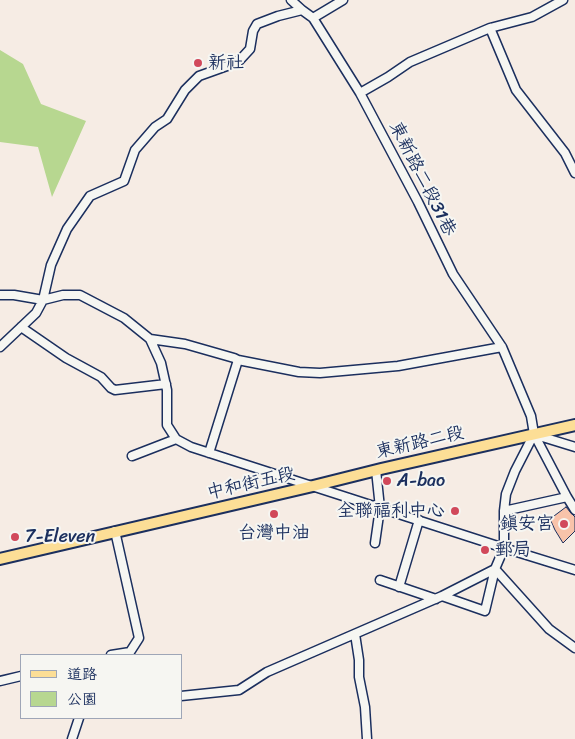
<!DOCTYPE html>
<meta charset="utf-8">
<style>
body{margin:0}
#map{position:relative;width:575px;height:739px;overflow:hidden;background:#f6ece4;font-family:Sriracha,"LXGW WenKai TC",sans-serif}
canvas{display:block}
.legend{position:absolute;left:20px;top:654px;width:162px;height:65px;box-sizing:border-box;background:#f6f6f2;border:1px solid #9ea6b7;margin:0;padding:6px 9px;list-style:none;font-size:15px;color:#1b2f5e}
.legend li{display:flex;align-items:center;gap:10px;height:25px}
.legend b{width:25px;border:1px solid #9ea6b7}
</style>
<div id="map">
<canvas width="575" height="739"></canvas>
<ul class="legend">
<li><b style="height:6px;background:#fcde96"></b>道路</li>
<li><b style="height:14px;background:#b7d790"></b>公園</li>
</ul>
</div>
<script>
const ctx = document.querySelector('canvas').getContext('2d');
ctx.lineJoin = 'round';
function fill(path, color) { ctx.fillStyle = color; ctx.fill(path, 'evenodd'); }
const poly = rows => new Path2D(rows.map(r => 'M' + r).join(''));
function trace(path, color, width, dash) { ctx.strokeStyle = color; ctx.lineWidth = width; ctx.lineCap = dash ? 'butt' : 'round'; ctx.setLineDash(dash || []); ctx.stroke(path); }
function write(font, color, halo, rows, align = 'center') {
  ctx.font = font + ' Sriracha,"LXGW WenKai TC",sans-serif'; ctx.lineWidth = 4; ctx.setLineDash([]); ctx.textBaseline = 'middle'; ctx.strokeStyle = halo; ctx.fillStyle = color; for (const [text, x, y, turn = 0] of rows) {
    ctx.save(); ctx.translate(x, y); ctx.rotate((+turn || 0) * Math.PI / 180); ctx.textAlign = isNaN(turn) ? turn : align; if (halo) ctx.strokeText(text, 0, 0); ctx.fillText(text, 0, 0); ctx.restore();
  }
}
const green = poly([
 [0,50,23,64,41,104,86,121,52,197,38,147,0,142]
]);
const building = poly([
 [566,507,571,513,575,517,575,531,563,543,555,530,550,519,566,507]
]);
const minor = poly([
 [291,0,302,10],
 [313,18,343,0],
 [490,28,516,90,565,153,575,173],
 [360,93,388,77,410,62,490,28,532,17,563,0],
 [0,295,14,295,43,300,63,295,80,295,124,318,150,339,161,363,167,390,167,425,176,439,191,447,504,548,575,570],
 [21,327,66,358,101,377,111,388,115,390,166,384],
 [150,339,185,344,234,358,238,360,299,372,320,373,398,366,502,347],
 [0,347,36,313,43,300,51,265,67,229,90,196,124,181,135,150,155,127,167,119,185,90,199,76,238,62,250,49,253,31,257,24,278,16,302,10,313,18,360,93,418,202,453,274,502,347,531,416,534,434,567,497,575,510],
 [534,434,515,471,506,494,504,511,504,548,495,569,549,629,575,648],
 [536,435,575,447],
 [209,453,238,360],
 [132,456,176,439],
 [504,511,567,497],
 [375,543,380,508,376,470],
 [380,580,436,599],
 [399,587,419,520],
 [442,596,485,611,495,569],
 [355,634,359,660,359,677,365,707,367,739],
 [111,655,130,652,139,638,115,531],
 [0,681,21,676],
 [181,696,239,690,267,672,442,596,495,569],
 [72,739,79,718]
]);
const major = poly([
 [0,559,313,486,381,469,575,425]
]);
const markers = [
 [198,63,5,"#d1495b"],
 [387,481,5,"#d1495b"],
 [455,511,5,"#d1495b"],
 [274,514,5,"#d1495b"],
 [564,524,5,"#d1495b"],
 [15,537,5,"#d1495b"],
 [485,550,5,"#d1495b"]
];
const poiNames = [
 ["新社",208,63],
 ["A-bao",397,481],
 ["全聯福利中心",445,511,"right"],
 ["鎮安宮",554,524,"right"],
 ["台灣中油",274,533,"center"],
 ["7-Eleven",25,537],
 ["郵局",495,550]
];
const streetNames = [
 ["東新路二段31巷",422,179,63],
 ["東新路二段",420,443,-13],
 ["中和街五段",251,484,-13]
];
fill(green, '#b7d790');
fill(building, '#f8c3aa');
trace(building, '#1b2f5e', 1);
trace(minor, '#1b2f5e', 11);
trace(major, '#1b2f5e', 14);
trace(minor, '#f6f6f2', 8);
trace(major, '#fcde96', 10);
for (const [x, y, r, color] of markers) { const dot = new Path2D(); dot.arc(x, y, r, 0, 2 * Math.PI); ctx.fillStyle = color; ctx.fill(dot); trace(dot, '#f6f6f2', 2); }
write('18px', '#1b2f5e', '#f6f6f2', poiNames, 'left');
write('18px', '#1b2f5e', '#f6f6f2', streetNames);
</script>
